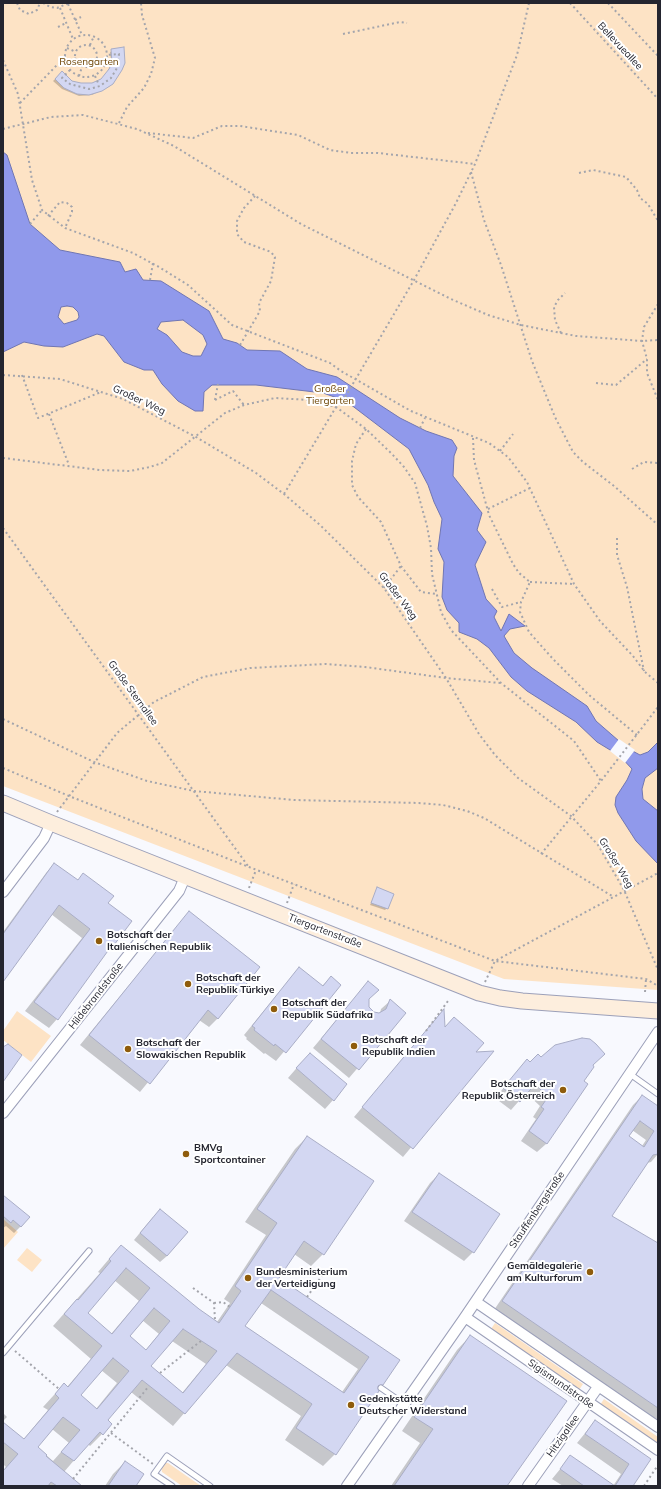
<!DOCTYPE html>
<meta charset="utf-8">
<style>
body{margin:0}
#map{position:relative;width:661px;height:1489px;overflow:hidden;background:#f8f9fe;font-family:Mulish,sans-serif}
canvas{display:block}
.frame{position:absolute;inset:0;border:4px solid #24252f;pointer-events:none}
</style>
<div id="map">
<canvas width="661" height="1489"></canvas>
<div class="frame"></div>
</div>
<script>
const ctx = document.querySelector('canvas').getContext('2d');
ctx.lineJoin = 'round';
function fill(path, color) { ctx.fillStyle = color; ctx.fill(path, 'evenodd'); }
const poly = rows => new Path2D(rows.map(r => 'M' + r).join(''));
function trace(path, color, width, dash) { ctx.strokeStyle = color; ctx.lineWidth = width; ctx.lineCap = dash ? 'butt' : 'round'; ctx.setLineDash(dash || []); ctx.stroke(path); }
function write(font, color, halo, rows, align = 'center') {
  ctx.font = font + ' Mulish,sans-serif'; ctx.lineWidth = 4; ctx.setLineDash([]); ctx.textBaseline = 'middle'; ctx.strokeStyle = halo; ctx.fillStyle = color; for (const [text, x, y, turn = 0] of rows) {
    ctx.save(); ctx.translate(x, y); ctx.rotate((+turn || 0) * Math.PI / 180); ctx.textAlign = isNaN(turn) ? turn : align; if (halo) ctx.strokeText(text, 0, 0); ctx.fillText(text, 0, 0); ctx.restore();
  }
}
const green = poly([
 [3,3,658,3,658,990,504,979,3,786],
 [17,1011,51,1036,31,1062,3,1040,3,1031],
 [3,1219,18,1232,3,1249],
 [27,1248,42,1260,32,1272,17,1260],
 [495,1323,583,1384,579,1390,491,1329],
 [604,1399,658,1437,658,1444,600,1405],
 [165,1463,168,1463,201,1486,182,1486,162,1472,161,1467]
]);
const water = poly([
 [3,152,7,155,30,224,60,250,120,262,125,272,136,269,143,280,161,281,209,311,223,339,237,343,247,350,280,351,307,369,337,377,400,418,426,431,452,440,457,448,454,456,453,476,482,513,477,530,486,542,475,565,486,599,497,611,494,617,501,631,509,614,525,626,510,629,504,636,514,653,532,668,587,706,596,721,627,748,640,755,648,752,658,742,658,768,645,778,642,789,643,799,658,811,658,864,636,841,618,813,615,805,616,797,627,780,632,769,620,756,597,742,576,722,527,691,511,677,489,648,477,639,459,632,459,623,447,610,442,597,444,562,438,549,442,519,434,502,428,485,409,449,346,401,323,393,256,385,212,385,204,392,203,411,195,411,178,401,162,384,153,370,144,370,124,362,104,336,97,334,63,347,44,346,24,342,3,352,3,152],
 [67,306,73,307,78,312,79,317,77,320,64,324,58,317,61,307,67,306],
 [183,320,203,335,207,344,201,356,193,356,182,352,167,335,157,329,161,322,183,320]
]);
const pier = poly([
 [619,739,635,750,625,763,610,751]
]);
const shadow = poly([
 [123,48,110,86,92,95,79,96,62,89,53,81,62,72,72,81,81,84,92,84,101,80,108,72,111,61,110,52],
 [54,864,77,881,84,874,107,903,131,921,102,957,57,1019,49,1028,25,1011,82,938,51,914,3,980,3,932,46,873],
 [378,888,387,908,385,910,370,905],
 [189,912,218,1018,209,1027,199,1020,140,1092,80,1045],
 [299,968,322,986,331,977,340,985,276,1061,265,1053,264,1054,246,1039,247,1038,244,1035],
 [360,992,368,999,368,1007,374,1013,380,1013,381,1009,390,1001,405,1013,349,1078,313,1048],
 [443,1012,444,1028,474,1053,491,1052,403,1157,354,1117],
 [541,1058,592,1066,583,1082,587,1085,546,1144,537,1152,521,1141,536,1119,533,1117,540,1106,526,1093,511,1110,495,1098,527,1060,530,1063],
 [301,1063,333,1100,325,1109,288,1078],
 [642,1096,658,1107,658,1154,651,1162,647,1163,610,1216,658,1244,658,1425,494,1310,633,1105],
 [632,1130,646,1140,642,1146,627,1137],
 [307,1137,323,1254,311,1266,294,1254,278,1278,399,1360,377,1389,335,1454,323,1466,285,1440,301,1416,226,1365,173,1426,131,1392,107,1420,102,1434,90,1446,88,1444,64,1472,79,1486,3,1486,3,1471,6,1467,3,1464,3,1423,23,1440,48,1410,43,1407,64,1384,67,1387,91,1359,53,1326,100,1273,98,1272,109,1259,121,1247,199,1310,217,1322,230,1303,224,1299,266,1235,245,1222,295,1149],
 [114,1280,139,1301,111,1334,86,1313],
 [261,1303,358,1369,342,1392,244,1326],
 [142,1320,159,1334,145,1351,129,1337],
 [172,1341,206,1364,182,1393,150,1366],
 [101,1370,117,1383,96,1409,80,1395],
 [52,1429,69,1443,53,1461,37,1447],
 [439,1174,473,1252,464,1261,404,1221,430,1183],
 [3,1196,21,1226,14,1233,6,1226,3,1228],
 [153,1217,167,1256,160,1262,134,1240],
 [470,1336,505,1486,391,1486,420,1443,402,1431,457,1350],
 [3,1413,7,1417,3,1421],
 [595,1421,650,1459,631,1486,563,1486,552,1479,570,1457,613,1486,621,1474,577,1443],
 [125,1462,134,1486,105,1486,113,1474]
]);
const building = poly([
 [124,47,125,63,122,70,113,84,102,91,89,95,77,94,64,88,55,79,62,71,72,81,81,83,92,83,101,79,109,69,112,63,111,49,124,47],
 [54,863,78,880,83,873,114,896,108,903,132,921,111,949,110,948,58,1020,34,1002,90,929,59,905,3,982,3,934,54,863],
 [377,887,394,894,388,909,371,903,377,887],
 [189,911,260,967,218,1019,208,1010,150,1084,89,1035,189,911],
 [299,967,323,986,331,976,341,985,286,1053,275,1044,274,1046,254,1030,255,1028,252,1026,299,967],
 [368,981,379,990,369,999,369,1007,374,1012,379,1013,386,1009,390,999,406,1013,359,1070,321,1039,368,981],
 [444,1009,445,1027,454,1017,484,1043,476,1052,494,1051,413,1149,362,1107,444,1009],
 [582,1038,590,1039,596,1044,605,1054,593,1065,594,1067,584,1081,588,1084,547,1144,529,1131,544,1109,541,1107,548,1097,535,1084,520,1102,503,1088,527,1059,530,1062,538,1054,541,1057,555,1045,582,1038],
 [8,1044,22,1055,3,1082,3,1047,8,1044],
 [310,1053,347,1084,334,1101,296,1068,310,1053],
 [642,1095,658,1106,658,1154,653,1155,612,1216,658,1243,658,1408,502,1301,642,1095],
 [640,1121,654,1131,644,1147,629,1136,640,1121],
 [307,1136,374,1181,324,1255,304,1241,279,1278,400,1360,383,1385,378,1386,379,1391,336,1455,296,1428,312,1404,237,1353,185,1414,142,1380,108,1420,112,1424,103,1435,100,1432,74,1461,61,1452,80,1430,63,1417,38,1447,47,1455,46,1456,82,1486,57,1486,51,1482,48,1486,3,1486,3,1471,18,1454,3,1442,3,1422,24,1439,59,1398,55,1394,64,1383,68,1387,102,1346,64,1314,77,1299,78,1300,111,1261,109,1259,121,1245,199,1309,219,1323,241,1291,235,1286,277,1223,257,1209,307,1136],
 [126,1268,150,1288,112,1334,88,1313,126,1268],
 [271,1290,369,1357,344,1393,245,1326,271,1290],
 [154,1308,170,1321,146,1350,130,1336,154,1308],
 [183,1329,217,1351,183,1393,151,1366,183,1329],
 [113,1358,129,1371,97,1409,81,1395,113,1358],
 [439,1173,500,1214,474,1253,412,1212,439,1173],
 [3,1195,30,1217,21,1227,13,1220,11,1223,3,1216,3,1195],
 [160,1209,188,1232,167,1256,140,1233,160,1209],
 [470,1335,567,1401,507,1486,394,1486,433,1429,414,1417,470,1335],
 [595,1420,651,1459,633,1486,584,1486,560,1469,570,1455,615,1486,629,1464,585,1434,595,1420],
 [125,1461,144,1474,136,1486,108,1486,125,1461]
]);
const path = poly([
 [17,3,20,10,29,14,37,10,40,3],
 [43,3,50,7,57,8,69,3],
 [570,3,658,99],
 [608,3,658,56],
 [68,4,82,35],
 [60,8,73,39],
 [75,20,81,17],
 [58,27,66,23],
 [343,34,400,22,407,23],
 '65 56a21 21 0 1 1 42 0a21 21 0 1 1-42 0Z',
 '75 56a11 11 0 1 1 22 0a11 11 0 1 1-22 0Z',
 [90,45,94,36],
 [67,48,76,52],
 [3,60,18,94,32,180,42,210,65,228,133,253,159,267,188,285,232,325,330,363,341,371,411,411,489,443,508,457,527,482,574,584,600,621,633,656,645,672,658,683],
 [97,60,106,64],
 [70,70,62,78,70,84,89,89,100,86,111,78,117,68,119,54,107,55],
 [79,76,82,67],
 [95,76,99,85],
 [20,103,57,65,66,61],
 [119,123,127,107,144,88,151,74,155,58,142,15,141,3],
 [3,129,51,117,83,115,137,129,174,146,301,224,451,299,488,315,521,325,576,336,642,341,658,340],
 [148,133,193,138,222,126,240,126,298,135,330,150,351,153,378,153,475,164],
 [471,172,484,220,501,265,532,361,555,417,573,452,583,462,614,486,658,525],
 [579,173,593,170,626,177,637,190,640,198,648,204,658,221],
 [48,216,60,202,67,203,72,207,72,212,65,228],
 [30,224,42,210],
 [150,280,153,263],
 [658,304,644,327,642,341,647,359,647,373,658,400],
 [561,333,555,320,554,307,558,300,565,293],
 [240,345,260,311,259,303,271,281,275,257,271,252,244,242,237,234,237,221,244,208,255,196],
 [3,375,60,379,123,399,196,437,256,473,284,494,320,525,384,588,446,678,479,734,495,755,518,778,571,816,598,845,624,890,658,970],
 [22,375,38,418,101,392],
 [596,383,616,385,647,359],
 [215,400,233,391,244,405],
 [215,400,218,384],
 [49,414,69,465],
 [420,428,425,418],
 [366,429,356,444,352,461,352,485,358,497,381,522,401,566,421,592,436,594],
 [473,438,474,460,489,515,513,564,519,573,530,582,521,602,520,612,529,632,553,659,589,695,637,735],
 [500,451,513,434],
 [3,458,100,470,130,471,150,467,162,463,225,413,244,405,275,398,309,400,336,407,366,429,392,454,404,467,415,483,427,526,431,548,432,574,441,612,451,630,501,683,574,741,601,781],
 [632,469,644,462,658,463],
 [284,494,336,407,344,399,414,280,456,203,475,164,517,55,529,3],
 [488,509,530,488],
 [3,528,248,866],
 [617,538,617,555,627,587,644,671],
 [530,582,574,584],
 [384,588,401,566],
 [492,589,502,607,521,602],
 [3,719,94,762,147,781,194,791,294,800,419,803,443,805,467,811,484,818,612,896],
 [3,768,69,796,249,867,495,961,646,979,658,986],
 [57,812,117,733,154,702,203,677,250,668,326,664,365,667,446,678,500,683],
 [541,854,601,781,658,707],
 [249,888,256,870],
 [287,903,294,884],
 [485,982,495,961,658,873],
 [645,992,646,979],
 [426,1031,448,1001],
 [193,1288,214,1303,215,1320],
 [307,1297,326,1270],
 [214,1303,223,1302,230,1307],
 [15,1351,59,1389],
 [160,1373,201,1341],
 [111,1433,153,1464],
 [73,1479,149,1386],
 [644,1486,658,1465]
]);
const service = poly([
 [630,1074,658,1094],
 [3,1353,89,1251],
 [381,1388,404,1404],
 [172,1486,154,1474,167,1456,210,1486]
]);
const minor = poly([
 [3,892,44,838,51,823],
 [3,1113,179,891,185,877],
 [476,1302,658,1427],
 [465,1317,658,1450],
 [347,1486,463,1320,658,1032],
 [528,1486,598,1387]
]);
const secondary = poly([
 [3,803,51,823,479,993,500,998,522,1001,658,1011]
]);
const markers = [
 [99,941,4,"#8f5c0c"],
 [188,984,4,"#8f5c0c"],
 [274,1009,4,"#8f5c0c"],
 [354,1046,4,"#8f5c0c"],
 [128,1049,4,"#8f5c0c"],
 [563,1090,4,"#8f5c0c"],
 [186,1154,4,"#8f5c0c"],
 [590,1272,4,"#8f5c0c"],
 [248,1278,4,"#8f5c0c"],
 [351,1405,4,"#8f5c0c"]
];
const streetNames = [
 ["Bellevueallee",620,46,47],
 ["Großer Weg",139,400,25],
 ["Großer Weg",398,596,53],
 ["Große Sternallee",133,693,54],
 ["Großer Weg",616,863,59],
 ["Tiergartenstraße",325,931,21],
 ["Hildebrandstraße",96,996,-52],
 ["Stauffenbergstraße",537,1210,-56],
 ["Sigismundstraße",561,1384,35],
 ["Hitzigallee",563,1436,-55]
];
const parkNames = [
 ["Rosengarten",89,62],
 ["Großer",330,389],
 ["Tiergarten",330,401]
];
const poiNames = [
 ["Botschaft der",107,935],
 ["Italienischen Republik",107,947],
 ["Botschaft der",196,978],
 ["Republik Türkiye",196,990],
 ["Botschaft der",282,1003],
 ["Republik Südafrika",282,1015],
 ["Botschaft der",362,1040],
 ["Republik Indien",362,1052],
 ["Botschaft der",136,1043],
 ["Slowakischen Republik",136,1055],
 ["Botschaft der",555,1084,"right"],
 ["Republik Österreich",555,1096,"right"],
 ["BMVg",194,1148],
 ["Sportcontainer",194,1160],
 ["Gemäldegalerie",582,1266,"right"],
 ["am Kulturforum",582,1278,"right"],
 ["Bundesministerium",256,1272],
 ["der Verteidigung",256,1284],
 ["Gedenkstätte",359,1399],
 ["Deutscher Widerstand",359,1411]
];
fill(green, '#fde3c5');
fill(water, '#9099eb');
trace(water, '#7076b3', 1);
fill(pier, '#f8f9fe');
fill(shadow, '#0003');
fill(building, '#d3d7f2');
trace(building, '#a9adc6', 1);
trace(service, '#9ca0b9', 7);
trace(minor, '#9ca0b9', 12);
trace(secondary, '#9ca0b9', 17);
trace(path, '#a4a5ac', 2, [2, 3]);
trace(service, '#fff', 5);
trace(minor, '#fff', 10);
trace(secondary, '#fdeedd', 15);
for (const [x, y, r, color] of markers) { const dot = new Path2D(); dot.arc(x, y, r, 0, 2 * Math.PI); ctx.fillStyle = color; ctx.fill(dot); trace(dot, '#fff', 1.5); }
write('10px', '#24252f', '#fff', streetNames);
write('10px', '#6d4504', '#fff', parkNames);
write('bold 10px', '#24252f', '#fff', poiNames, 'left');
</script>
